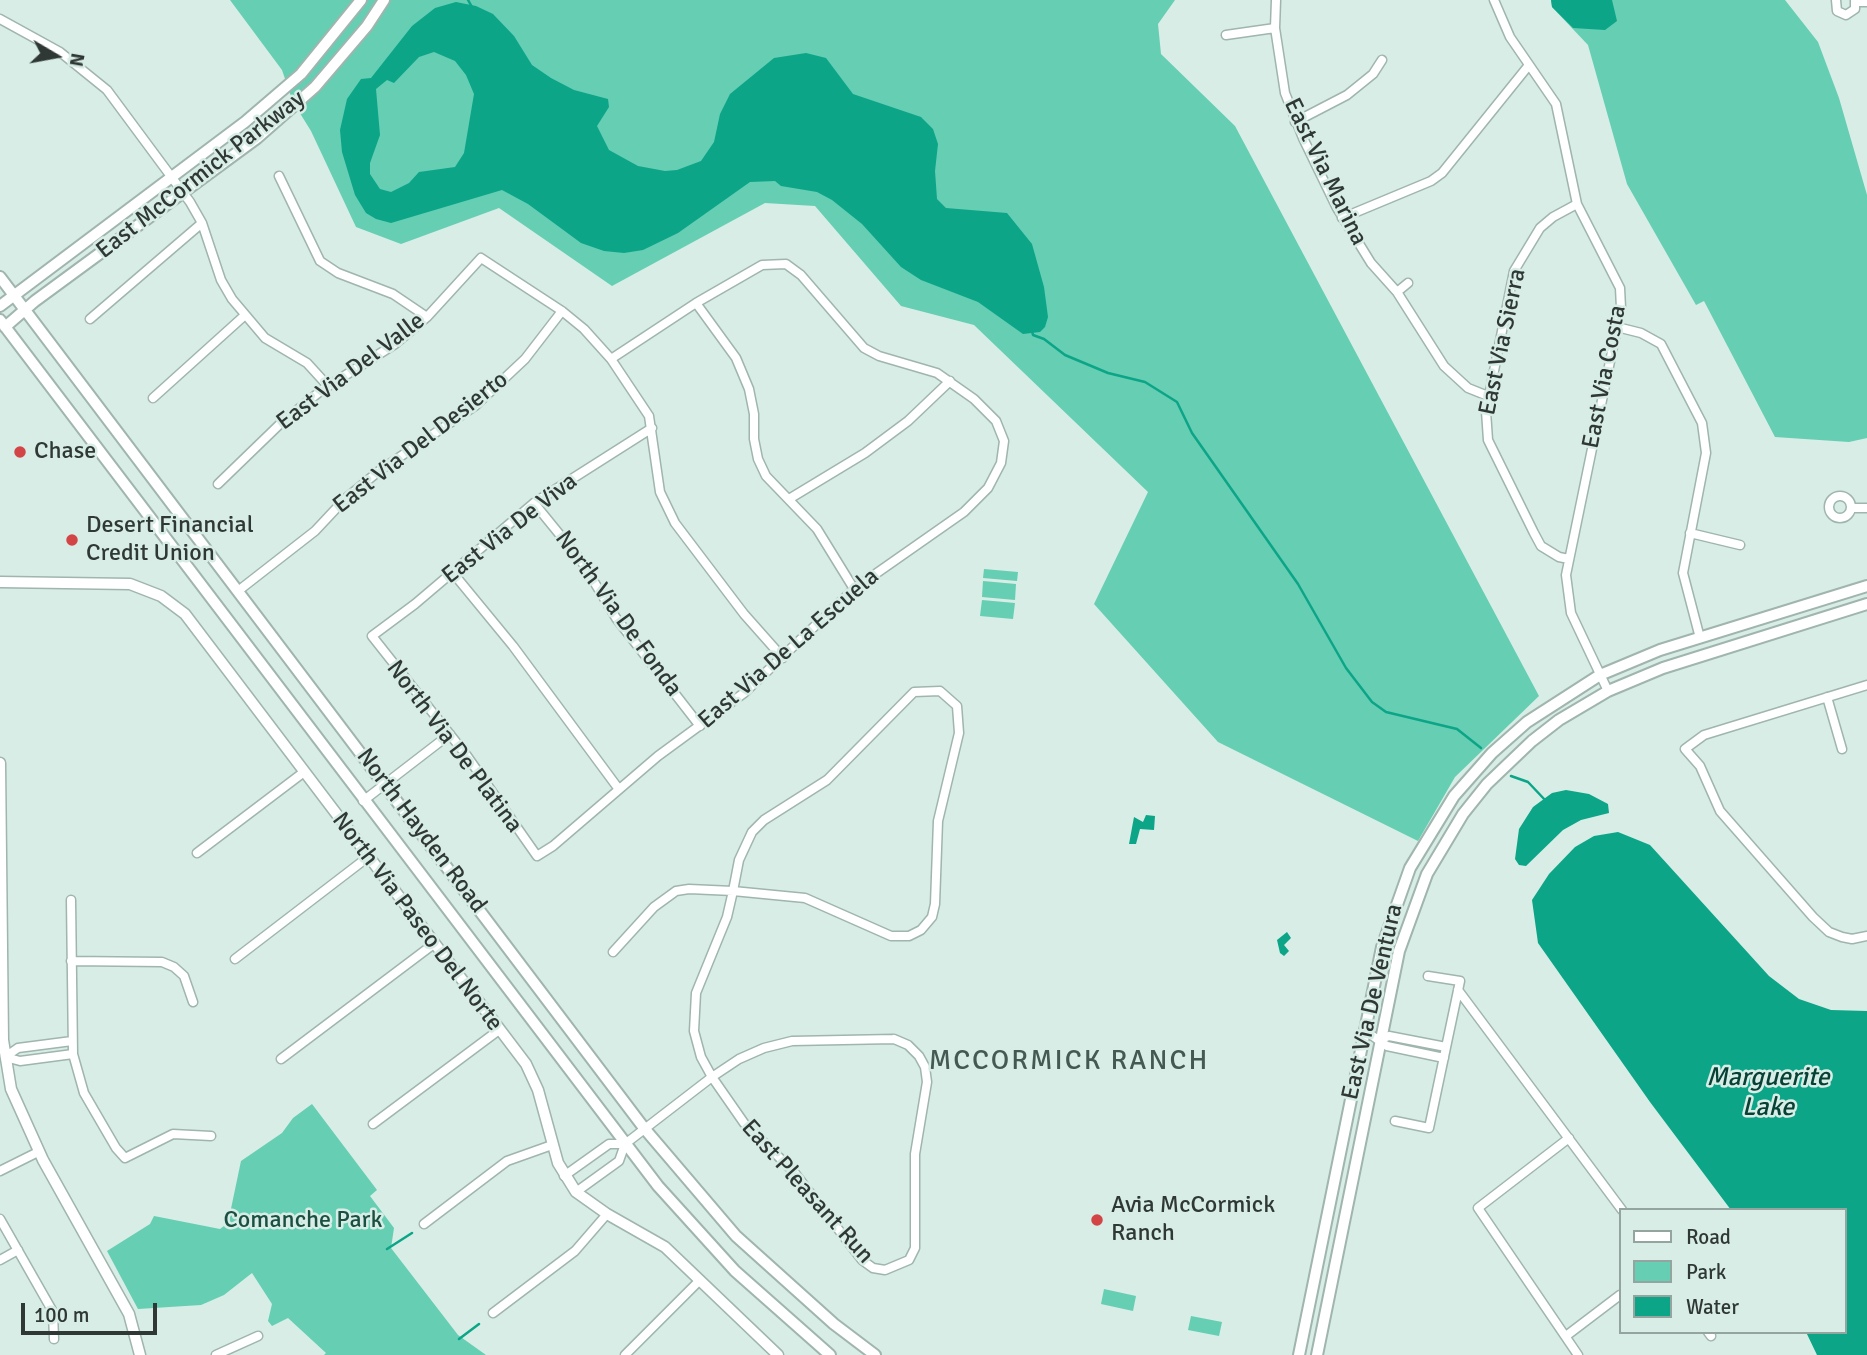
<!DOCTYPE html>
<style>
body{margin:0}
#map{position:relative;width:1867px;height:1355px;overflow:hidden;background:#d7ede6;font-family:Signika,sans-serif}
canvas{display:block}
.legend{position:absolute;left:1619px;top:1208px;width:228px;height:126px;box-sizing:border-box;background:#d7ede6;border:2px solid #94a59f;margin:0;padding:9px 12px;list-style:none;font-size:21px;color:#2f3835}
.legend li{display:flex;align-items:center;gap:14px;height:35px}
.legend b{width:35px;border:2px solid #94a59f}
.north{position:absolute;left:21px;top:21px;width:70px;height:70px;-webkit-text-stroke:5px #d7ede6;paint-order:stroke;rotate:100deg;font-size:19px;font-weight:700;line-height:28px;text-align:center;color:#2f3835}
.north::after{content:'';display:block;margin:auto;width:24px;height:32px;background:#2f3835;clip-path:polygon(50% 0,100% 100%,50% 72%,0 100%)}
.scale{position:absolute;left:21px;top:1303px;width:136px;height:32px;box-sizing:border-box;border:4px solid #2f3835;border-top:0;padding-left:9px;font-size:21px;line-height:24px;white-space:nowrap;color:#2f3835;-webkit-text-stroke:5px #d7ede6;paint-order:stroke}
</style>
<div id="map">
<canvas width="1867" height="1355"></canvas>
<ul class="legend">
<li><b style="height:9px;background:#fff"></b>Road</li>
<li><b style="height:19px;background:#66ceb2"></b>Park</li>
<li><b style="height:19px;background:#0ca588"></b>Water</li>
</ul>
<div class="north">N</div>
<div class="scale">100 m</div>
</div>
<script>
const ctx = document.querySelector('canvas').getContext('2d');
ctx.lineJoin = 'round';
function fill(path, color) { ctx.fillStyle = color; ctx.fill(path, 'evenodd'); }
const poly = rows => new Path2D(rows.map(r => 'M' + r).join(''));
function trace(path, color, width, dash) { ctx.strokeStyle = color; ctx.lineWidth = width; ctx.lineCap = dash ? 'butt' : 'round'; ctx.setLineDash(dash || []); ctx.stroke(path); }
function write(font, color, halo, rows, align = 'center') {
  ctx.font = font + ' Signika,sans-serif'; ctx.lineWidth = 5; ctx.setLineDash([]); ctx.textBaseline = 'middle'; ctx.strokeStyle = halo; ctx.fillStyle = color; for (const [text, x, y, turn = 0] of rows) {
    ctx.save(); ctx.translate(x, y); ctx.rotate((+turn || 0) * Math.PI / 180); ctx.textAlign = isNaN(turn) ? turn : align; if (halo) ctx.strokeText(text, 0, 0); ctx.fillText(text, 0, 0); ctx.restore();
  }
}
const green = poly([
 [230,0,1175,0,1158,24,1161,54,1235,126,1539,696,1455,777,1418,841,1218,742,1094,604,1148,492,974,325,901,306,815,206,765,203,612,286,499,208,401,244,356,227,311,131,293,102,282,70],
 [1551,0,1785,0,1818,42,1839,98,1867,195,1867,438,1849,442,1775,437,1704,301,1696,305,1627,184,1588,45,1552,7],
 [984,569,1018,572,1017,581,983,578],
 [983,581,1016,584,1015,600,982,597],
 [982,600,1015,603,1013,619,980,616],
 [312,1104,377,1190,370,1196,394,1228,391,1248,458,1335,486,1355,324,1355,326,1353,288,1318,272,1326,268,1321,272,1304,252,1273,224,1295,201,1305,138,1309,107,1251,150,1224,154,1216,220,1229,228,1223,241,1161,282,1133,293,1118],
 [1104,1289,1136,1296,1133,1311,1101,1304],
 [1191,1316,1222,1322,1219,1336,1188,1330]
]);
const water = poly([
 [1551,0,1612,0,1617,21,1605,30,1573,28,1552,7],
 [456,2,476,6,493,14,514,36,532,65,551,78,574,90,608,99,609,107,597,126,609,150,638,166,665,171,677,170,701,161,714,142,720,114,730,94,774,58,806,53,826,58,853,94,921,117,933,129,938,144,935,171,937,199,946,208,1007,213,1032,244,1044,287,1048,317,1045,327,1040,332,1023,334,978,302,921,280,901,267,862,224,832,200,817,192,781,186,775,181,750,182,678,233,643,250,624,253,604,251,581,243,528,204,502,190,391,223,376,219,366,213,355,195,342,152,340,130,347,99,361,79,371,78,412,26,435,8],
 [434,52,455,61,466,75,474,94,464,153,455,167,419,172,409,183,391,192,380,189,370,174,370,163,380,135,376,89,387,80,394,83,419,57],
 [1566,790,1589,794,1608,804,1609,813,1581,820,1563,830,1526,866,1519,865,1515,859,1519,829,1533,807,1552,793],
 [1146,815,1155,816,1154,830,1140,829,1136,844,1129,844,1134,817,1143,822],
 [1618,832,1650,845,1769,976,1799,999,1831,1010,1867,1011,1867,1355,1817,1355,1806,1332,1844,1332,1844,1210,1731,1210,1650,1102,1538,943,1532,900,1549,874,1575,847,1594,836],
 [1287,932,1291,938,1284,945,1289,951,1284,956,1280,953,1277,940]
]);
const stream = poly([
 [468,0,472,7],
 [1032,331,1033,335,1044,339,1065,355,1108,373,1145,382,1177,402,1192,433,1298,584,1346,668,1372,702,1386,712,1457,729,1481,748],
 [1511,776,1528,782,1546,801],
 [387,1249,412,1233],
 [459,1339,479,1324]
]);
const minor = poly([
 [1276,0,1275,28,1285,93,1303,138,1337,208,1371,263,1397,292,1444,366,1468,388,1488,396],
 [1494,0,1510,37,1556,104,1577,204,1620,288,1621,308,1566,575,1571,613,1608,691],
 [1836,0,1837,11,1846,15,1855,9,1855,0],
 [1856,2,1867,2],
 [0,19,60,52,107,90,190,202,202,223,221,280,232,299,265,338,307,363,328,386],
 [1226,35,1275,28],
 [1295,122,1347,95,1373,74,1382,60],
 [279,176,320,261,338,273,393,294,427,317],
 [1342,218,1431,181,1442,173,1529,65],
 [1397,292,1408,283],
 [696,303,736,358,749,389,754,414,754,439,758,459,766,476,817,529,854,589],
 [90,319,202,223],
 [1617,327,1641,333,1661,344,1702,423,1706,453,1683,573,1700,638],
 [611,359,696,303,762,265,786,264,801,275,864,348,879,356,937,373,974,399,996,421,1004,441,1001,463,988,488,964,512,854,589,744,693,658,756,553,846,537,856,467,756,372,636,415,604,534,503,652,428],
 [153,398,244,316],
 [218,484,281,423,322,390,395,344,427,317,481,258,562,311,584,329,611,359,649,416,660,492,675,523,744,614,783,658],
 '1829 507a11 11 0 1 1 22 0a11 11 0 1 1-22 0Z',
 [789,499,865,453,908,421,950,381],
 [534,503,582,562,616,618,700,726],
 [1851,508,1867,508],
 [1690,533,1740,545],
 [1569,559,1559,557,1541,546,1534,533,1488,440,1486,411,1514,271,1540,228,1553,217,1577,204],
 [453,573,513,646,618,788],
 [238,591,315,531,345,499,379,471,475,406,525,359,562,311],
 [1867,685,1704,735,1685,749,1700,766,1720,811,1813,917,1829,932,1842,937,1852,939,1867,936],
 [1827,697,1842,749],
 [363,801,450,734],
 [197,853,304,772],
 [71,900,73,1054,84,1093,116,1148,125,1158,173,1134,211,1136],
 [235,959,368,857],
 [71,961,162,962,174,967,184,976,193,1002],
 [1458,990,1622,1210],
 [1364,1030,1387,1046,1444,1058],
 [894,1039,908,1045,919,1056,925,1067,927,1082,915,1154,915,1248,909,1260,885,1270,873,1268,862,1260,794,1172,744,1123,712,1077,739,1059,764,1048,792,1041,894,1039],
 [1381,1039,1389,1036,1446,1047],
 [5,1057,18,1048,72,1041],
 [5,1057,20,1061,73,1054],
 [281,1059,435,943],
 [1395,1121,1429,1128,1460,981,1428,976],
 [373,1124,499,1030],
 [1569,1138,1478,1208,1578,1355],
 [0,1171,38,1152],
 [564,1176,609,1144,625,1144],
 [576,1192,619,1161,625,1144,712,1077,701,1057,694,1031,696,993,727,917,733,891,739,860,752,832,764,820,827,780,914,692,940,691,957,706,959,733,938,821,935,904,932,917,921,930,909,936,891,936,805,898,733,891,689,889,676,891,654,907,613,952],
 [0,1219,53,1312,54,1339],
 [424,1224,507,1161,552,1145],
 [0,1260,18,1250],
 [493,1313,575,1251,607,1214],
 [1708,1332,1711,1336],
 [1566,1336,1620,1295],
 [216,1355,258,1336],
 [625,1355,700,1280]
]);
const tertiary = poly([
 [0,582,130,584,161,596,185,614,526,1064,538,1090,558,1163,576,1192,607,1214,665,1247,778,1355],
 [0,763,3,1040,11,1089,43,1160,129,1314,140,1355]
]);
const secondary = poly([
 [0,277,644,1128,736,1236,834,1324,875,1355],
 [0,306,245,122,301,74,361,0],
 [0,320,658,1186,735,1271,830,1355],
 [5,327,35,301,257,138,315,87,367,26,384,0],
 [1299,1355,1382,947,1410,868,1454,796,1492,753,1527,722,1600,675,1660,650,1867,586],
 [1317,1355,1399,951,1427,874,1463,814,1487,784,1532,741,1559,720,1608,691,1663,668,1867,604]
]);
const markers = [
 [20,452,7,"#d34446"],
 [72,540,7,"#d34446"],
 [1097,1220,7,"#d34446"]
];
const streetNames = [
 ["East Via Marina",1325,172,64],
 ["East McCormick Parkway",201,175,-38],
 ["East Via Sierra",1503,342,-78],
 ["East Via Del Valle",351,372,-37],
 ["East Via Costa",1605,377,-79],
 ["East Via Del Desierto",421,443,-38],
 ["East Via De Viva",510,529,-38],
 ["North Via De Fonda",618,614,54],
 ["East Via De La Escuela",789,649,-41],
 ["North Via De Platina",454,747,53],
 ["North Hayden Road",421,831,53],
 ["North Via Paseo Del Norte",417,922,53],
 ["East Via De Ventura",1373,1002,-77],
 ["East Pleasant Run",807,1192,48]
];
const poiNames = [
 ["Chase",34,452],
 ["Desert Financial",86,526],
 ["Credit Union",86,554],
 ["Avia McCormick",1111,1206],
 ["Ranch",1111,1234]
];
const parkNames = [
 ["Comanche Park",303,1221]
];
const waterNames = [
 ["Marguerite",1768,1078],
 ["Lake",1768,1108]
];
const quarterNames = [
 ["MCCORMICK RANCH",1069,1062]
];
fill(green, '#66ceb2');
fill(water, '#0ca588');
trace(stream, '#0ca588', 2.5);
trace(minor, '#9fb5ad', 11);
trace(tertiary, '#9fb5ad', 13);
trace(secondary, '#9fb5ad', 14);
trace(minor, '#fff', 8);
trace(tertiary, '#fff', 10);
trace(secondary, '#fff', 10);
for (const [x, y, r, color] of markers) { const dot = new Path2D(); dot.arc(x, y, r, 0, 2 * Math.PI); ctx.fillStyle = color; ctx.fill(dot); trace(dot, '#d7ede6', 2.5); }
write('24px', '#2f3835', '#d7ede6', streetNames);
write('24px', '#2f3835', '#d7ede6', poiNames, 'left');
write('24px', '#1a4f42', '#d7ede6', parkNames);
write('italic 26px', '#074135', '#d7ede6', waterNames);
ctx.letterSpacing = '2px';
write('28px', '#455953', '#d7ede6', quarterNames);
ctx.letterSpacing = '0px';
</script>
